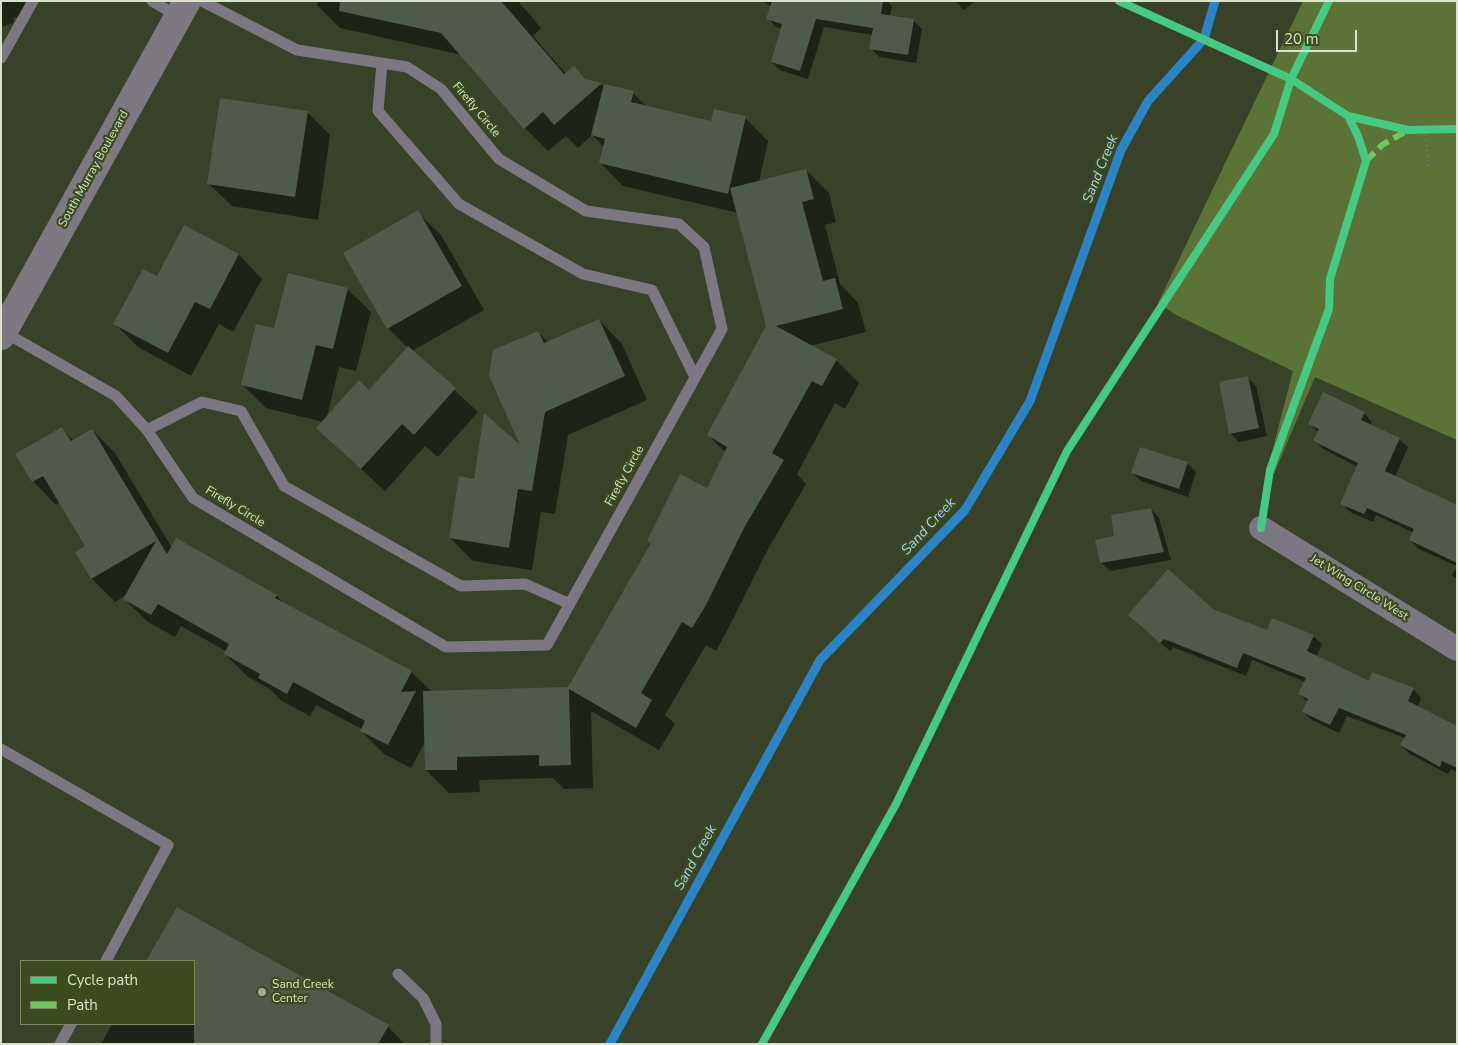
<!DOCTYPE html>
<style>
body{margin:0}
#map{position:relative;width:1458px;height:1045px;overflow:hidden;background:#374228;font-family:"Nunito Sans",sans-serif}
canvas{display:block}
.frame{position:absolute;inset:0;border:2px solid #d8e4c9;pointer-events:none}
.legend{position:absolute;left:20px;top:960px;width:175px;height:65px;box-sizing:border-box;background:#3a4c1d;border:1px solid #798962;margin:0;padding:6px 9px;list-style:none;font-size:15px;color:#d8e4c9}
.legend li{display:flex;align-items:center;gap:10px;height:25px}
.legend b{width:25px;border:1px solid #798962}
.scale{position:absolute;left:1276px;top:30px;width:81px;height:22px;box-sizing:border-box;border:2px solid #d8e4c9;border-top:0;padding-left:6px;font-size:15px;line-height:18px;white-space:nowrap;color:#d8e4c9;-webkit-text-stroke:4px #3a4c1d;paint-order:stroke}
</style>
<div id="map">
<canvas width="1458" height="1045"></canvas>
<div class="frame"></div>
<ul class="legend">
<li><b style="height:6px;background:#46c982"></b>Cycle path</li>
<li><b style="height:6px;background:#6dc95d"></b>Path</li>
</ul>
<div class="scale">20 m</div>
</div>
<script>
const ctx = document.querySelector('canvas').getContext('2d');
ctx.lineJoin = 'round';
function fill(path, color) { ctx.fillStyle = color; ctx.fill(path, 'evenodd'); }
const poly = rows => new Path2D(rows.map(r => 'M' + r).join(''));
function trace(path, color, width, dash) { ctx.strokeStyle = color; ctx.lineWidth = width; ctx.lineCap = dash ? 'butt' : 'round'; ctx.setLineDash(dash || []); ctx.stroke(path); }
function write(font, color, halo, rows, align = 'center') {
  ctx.font = font + ' "Nunito Sans",sans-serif'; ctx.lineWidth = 4.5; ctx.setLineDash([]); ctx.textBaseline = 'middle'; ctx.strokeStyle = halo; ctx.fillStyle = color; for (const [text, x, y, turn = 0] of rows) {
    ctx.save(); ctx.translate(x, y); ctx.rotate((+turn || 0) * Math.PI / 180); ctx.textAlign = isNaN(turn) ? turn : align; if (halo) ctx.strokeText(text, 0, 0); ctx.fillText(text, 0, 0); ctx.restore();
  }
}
const green = poly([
 [1303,1,1457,1,1457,440,1315,377,1274,474,1267,471,1293,371,1176,315,1158,303]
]);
const shadow = poly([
 [1,1,30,1,33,12,13,18,14,23,1,27],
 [318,1,518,1,541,28,533,36,566,74,574,67,587,81,633,93,648,108,712,123,745,118,768,141,759,182,806,170,829,193,836,222,825,225,840,284,858,303,866,332,810,346,836,360,859,383,845,409,835,403,797,474,806,484,767,551,728,629,716,651,706,645,665,715,675,724,659,750,591,711,593,788,564,789,553,778,479,780,480,792,449,793,426,770,425,742,411,768,384,754,361,731,362,729,316,705,310,716,282,701,270,689,248,677,225,654,226,651,181,626,175,637,148,622,124,599,126,595,115,602,92,579,77,553,87,547,60,502,56,505,33,481,17,455,62,429,74,441,92,430,115,453,172,548,177,540,277,596,285,605,411,672,432,692,569,689,708,490,726,453,708,435,767,326,738,213,623,186,600,162,604,147,592,135,578,148,566,136,548,151,525,128,462,55,340,28,317,5],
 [762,1,887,1,892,6,890,16,913,20,922,29,916,63,879,57,871,48,873,35,824,27,808,79,780,70,772,62,782,29,776,27,768,18,771,6],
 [955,1,975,1,964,10],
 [307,112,330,135,318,220,232,206,208,183],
 [417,212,441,235,484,310,412,351,478,412,438,457,425,446,385,491,317,428,323,422,266,408,243,385,275,330,347,289,371,312,356,371,339,367,327,417,369,391,408,348,388,328],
 [184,227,239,255,262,279,233,332,219,324,191,376,138,347,115,324,157,278],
 [599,320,622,344,647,400,568,435,555,514,541,512,532,570,473,561,450,538,475,480,523,450,538,332,549,343],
 [1247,377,1256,386,1267,436,1239,442,1230,433],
 [1364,413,1372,422,1370,426,1399,439,1408,447,1395,477,1457,507,1457,566,1419,549,1410,540,1414,533,1376,515,1373,522,1350,512,1342,503,1358,467,1323,449,1315,441,1318,432,1309,423],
 [1187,463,1196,472,1188,497,1141,481,1132,473],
 [1151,509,1159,518,1171,560,1110,571,1101,562,1115,537],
 [1457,567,1457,579,1452,575],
 [1213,610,1268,632,1313,636,1322,644,1316,657,1369,683,1413,689,1421,698,1418,707,1457,728,1457,772,1451,769,1448,774,1410,754,1401,745,1405,738,1347,716,1339,733,1312,720,1303,712,1308,702,1299,694,1305,682,1252,660,1246,676,1173,647,1170,651,1138,624],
 [177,909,388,1026,404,1044,101,1044,112,1024,194,1024,194,961,148,961]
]);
const stream = poly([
 [610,1044,820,660,965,510,1030,401,1121,150,1148,101,1204,39,1215,1]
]);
const building = poly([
 [340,1,501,1,564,74,574,66,585,79,602,83,554,125,543,112,524,129,441,33,339,11],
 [772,1,883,1,881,14,914,19,908,55,869,49,873,28,816,19,800,71,771,62,782,24,766,19],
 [604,84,634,91,631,102,711,121,714,109,746,116,728,194,599,163,605,139,591,135],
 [220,98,308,111,295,197,207,184],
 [806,169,814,199,802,202,823,281,835,278,843,309,776,326,837,359,822,386,812,381,772,453,784,460,744,528,706,605,692,628,682,622,641,693,652,700,636,728,569,689,571,765,539,766,539,755,457,757,457,770,425,770,423,691,568,687,651,543,647,541,680,474,707,488,727,447,707,435,766,326,730,188],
 [418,210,462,286,387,329,343,253],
 [184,225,239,254,210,309,195,302,168,353,113,324,143,269,157,276],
 [288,273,348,288,333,349,316,345,302,400,241,385,256,324,274,328],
 [599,319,625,376,545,412,532,491,518,489,509,548,449,538,459,476,474,479,484,413,520,445,489,376,493,350,538,331,544,343],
 [408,346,456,388,414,435,402,424,361,469,316,428,359,380,369,390],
 [1248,376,1259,428,1229,434,1219,382],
 [1323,392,1365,412,1361,420,1400,438,1385,471,1457,505,1457,563,1409,540,1414,529,1367,508,1364,514,1340,504,1358,463,1313,441,1319,429,1308,424],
 [62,427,71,441,92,429,167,554,176,538,277,595,275,598,412,671,401,692,416,691,388,745,360,731,365,721,293,682,287,694,258,678,260,674,224,654,229,644,158,604,151,615,123,599,156,541,91,579,75,552,85,546,43,476,32,482,15,454],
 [1140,447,1188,462,1179,489,1131,473],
 [1151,508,1164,552,1100,563,1095,540,1114,536,1111,515],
 [1168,569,1213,609,1267,630,1272,618,1314,635,1307,651,1369,681,1372,672,1414,688,1408,701,1457,726,1457,768,1442,761,1440,767,1400,745,1406,735,1339,708,1330,725,1302,712,1308,699,1298,694,1306,678,1243,653,1237,668,1164,639,1160,643,1128,615],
 [177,907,389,1025,378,1044,194,1044,194,961,146,961]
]);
const path = poly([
 [1426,130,1428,169]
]);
const service = poly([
 [152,1,179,17],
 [1,58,33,1],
 [382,63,378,111,459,204,583,274,652,290,695,377],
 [4,332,116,396,147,430,193,498,446,647,547,645,722,329,704,247,679,224,586,211,499,159,441,89,407,67,297,50,202,1],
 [147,430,202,402,241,411,284,486,461,586,525,584,570,604],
 [1,749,168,845,106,961],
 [398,974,423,998,436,1024,436,1044],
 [60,1044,71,1024]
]);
const minor = poly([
 [1261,528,1457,649]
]);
const secondary = poly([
 [1,336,187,1]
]);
const quiet = poly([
 [1366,161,1382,145,1408,130]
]);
const cycleway = poly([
 [1119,1,1291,79,1348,116,1408,130,1457,129],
 [1261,528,1270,470,1329,309,1330,279,1366,161,1358,136,1348,116],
 [762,1044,896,804,1067,451,1274,134,1291,79,1329,1]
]);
const markers = [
 [262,992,5,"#a0ab91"]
];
const streetNames = [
 ["Firefly Circle",476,110,50],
 ["South Murray Boulevard",94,169,-61],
 ["Firefly Circle",625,476,-61],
 ["Firefly Circle",235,507,31],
 ["Jet Wing Circle West",1359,588,32]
];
const poiNames = [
 ["Sand Creek",272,985],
 ["Center",272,999]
];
const waterNames = [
 ["Sand Creek",1101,169,-68],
 ["Sand Creek",929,527,-47],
 ["Sand Creek",696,858,-61]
];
fill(green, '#5c7338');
fill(shadow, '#0007');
trace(stream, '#2c84c5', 9);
fill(building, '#4e5b48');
trace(path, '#787779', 3, [1, 4]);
trace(service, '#7d7783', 11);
trace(minor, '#7d7783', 24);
trace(secondary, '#7d7881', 28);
trace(quiet, '#6dc95d', 6, [12, 6]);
trace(cycleway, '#46c982', 8);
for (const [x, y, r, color] of markers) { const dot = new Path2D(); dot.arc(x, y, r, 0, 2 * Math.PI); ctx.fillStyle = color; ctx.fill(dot); trace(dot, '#3a4c1d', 2); }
write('12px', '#d8e4c9', '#3a4c1d', streetNames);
write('12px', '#d8e4c9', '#3a4c1d', poiNames, 'left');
write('italic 14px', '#aad3fa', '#3a4c1d', waterNames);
</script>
